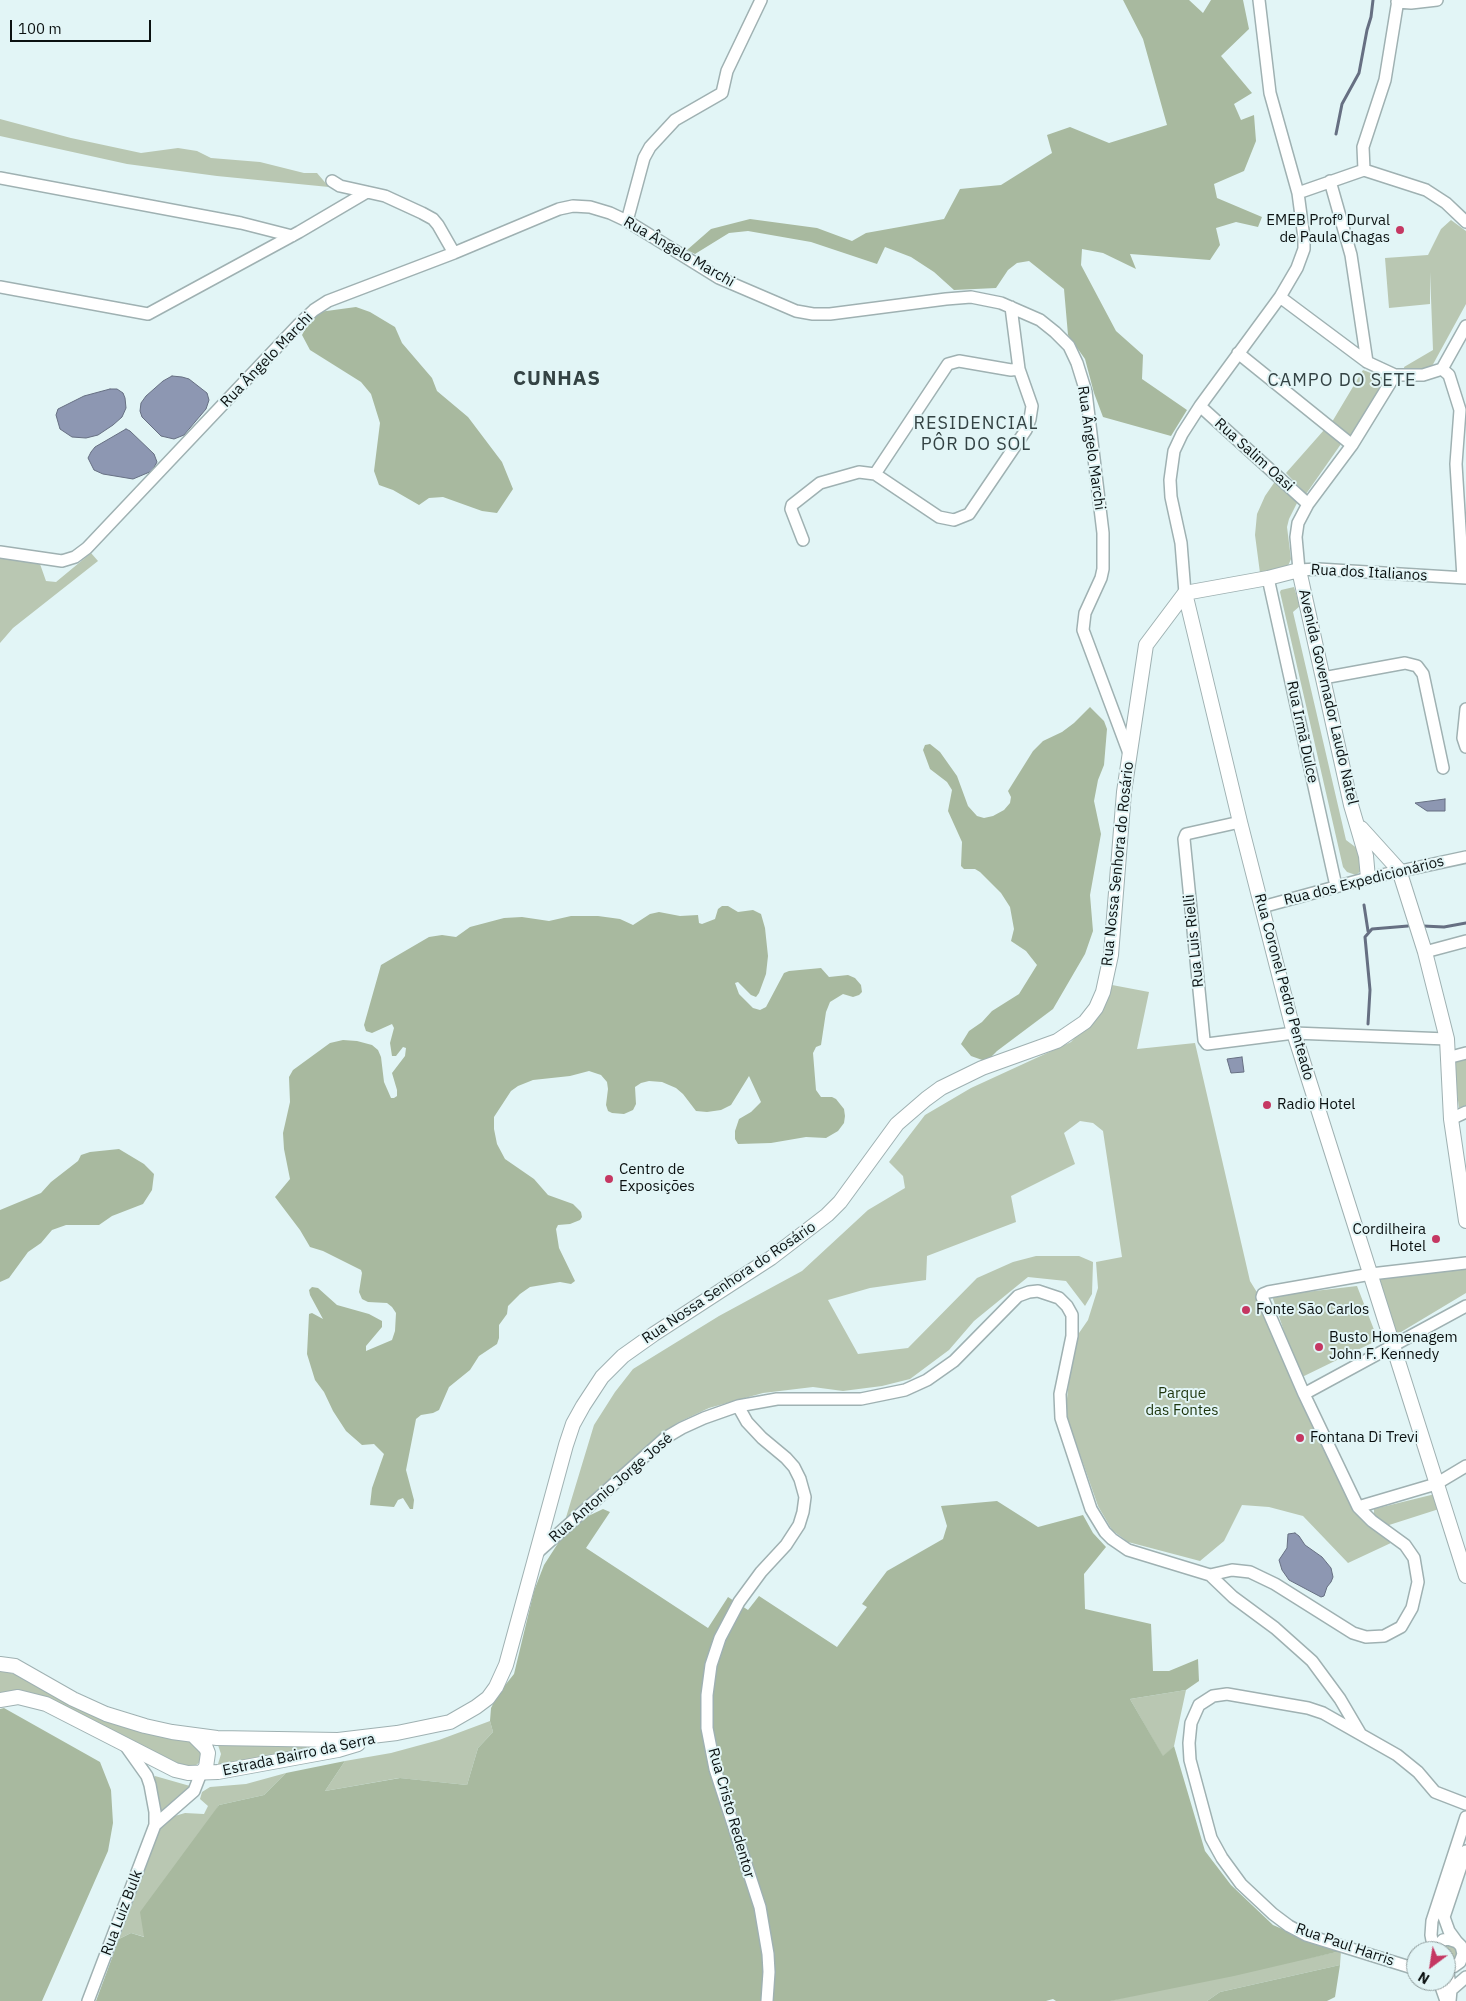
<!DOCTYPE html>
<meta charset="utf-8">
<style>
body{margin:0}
#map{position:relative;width:1466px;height:2001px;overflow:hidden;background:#e2f5f6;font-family:"IBM Plex Sans",sans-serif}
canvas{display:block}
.north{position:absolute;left:1406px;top:1941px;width:50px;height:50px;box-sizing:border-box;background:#e2f5f6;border:1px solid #8c9a9a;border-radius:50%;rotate:211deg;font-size:14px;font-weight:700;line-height:20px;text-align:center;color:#0b1111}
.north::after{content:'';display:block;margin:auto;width:18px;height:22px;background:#c53762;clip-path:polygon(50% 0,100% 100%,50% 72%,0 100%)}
.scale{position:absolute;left:10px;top:20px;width:141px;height:22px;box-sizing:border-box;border:2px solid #0b1111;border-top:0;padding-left:6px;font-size:15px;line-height:18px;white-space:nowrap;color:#0b1111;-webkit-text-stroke:4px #e2f5f6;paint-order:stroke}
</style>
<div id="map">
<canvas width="1466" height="2001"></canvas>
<div class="north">N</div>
<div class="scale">100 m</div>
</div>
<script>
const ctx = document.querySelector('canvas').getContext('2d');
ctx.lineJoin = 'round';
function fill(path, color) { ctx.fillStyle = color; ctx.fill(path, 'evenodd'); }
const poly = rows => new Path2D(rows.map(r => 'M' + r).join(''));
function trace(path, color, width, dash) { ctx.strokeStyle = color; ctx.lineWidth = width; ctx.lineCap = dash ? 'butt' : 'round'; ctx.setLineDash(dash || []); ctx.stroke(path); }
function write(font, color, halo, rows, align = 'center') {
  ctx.font = font + ' "IBM Plex Sans",sans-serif'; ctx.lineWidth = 4; ctx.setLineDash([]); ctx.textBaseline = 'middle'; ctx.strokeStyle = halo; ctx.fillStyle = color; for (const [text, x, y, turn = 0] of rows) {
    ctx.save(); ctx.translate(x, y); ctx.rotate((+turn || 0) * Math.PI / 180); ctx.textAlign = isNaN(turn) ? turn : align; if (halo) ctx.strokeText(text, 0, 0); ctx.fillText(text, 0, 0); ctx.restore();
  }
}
const green = poly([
 [0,119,71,138,141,153,178,148,197,151,211,158,260,162,304,173,317,173,329,187,217,176,127,164,0,136],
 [1451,220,1466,231,1466,304,1431,368,1419,373,1405,372,1404,367,1433,350,1430,272,1430,304,1389,308,1385,258,1428,255,1441,229],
 [1363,370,1386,379,1351,437,1332,422],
 [1324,430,1341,444,1306,494,1286,473],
 [1276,480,1298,501,1289,519,1287,527,1291,559,1288,566,1260,573,1255,535,1257,514,1265,496],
 [91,553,98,561,13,628,0,643,0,558,40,564,46,581,56,582],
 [1294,587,1300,606,1293,612,1346,840,1358,849,1362,870,1356,875,1347,872,1343,867,1280,592,1281,590],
 [1112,985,1149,992,1137,1049,1195,1043,1250,1281,1258,1294,1355,1506,1393,1542,1348,1563,1303,1516,1269,1507,1242,1505,1224,1541,1200,1561,1128,1542,1112,1530,1098,1506,1068,1420,1066,1408,1069,1380,1079,1333,1088,1320,1098,1288,1096,1262,1122,1257,1103,1131,1093,1123,1080,1121,1064,1133,1075,1164,1011,1196,1016,1222,927,1256,926,1280,870,1288,828,1300,858,1354,908,1348,977,1278,1013,1262,1036,1256,1079,1256,1093,1262,1092,1294,1085,1306,1066,1281,1028,1277,974,1321,949,1350,910,1379,882,1386,843,1391,813,1387,763,1393,709,1408,677,1423,645,1448,605,1490,564,1524,594,1425,615,1392,633,1369,719,1316,802,1271,868,1210,905,1188,903,1176,889,1162,925,1115,971,1088,1071,1042,1100,1009],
 [1466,1059,1466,1105,1459,1108,1453,1062],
 [1466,1267,1466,1293,1396,1335,1377,1276],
 [1357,1286,1378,1340,1300,1378,1272,1296],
 [1435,1494,1439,1509,1386,1526,1374,1519,1374,1509],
 [0,1669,190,1739,202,1748,201,1761,195,1766,188,1768,178,1765,47,1699,0,1695],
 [1186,1690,1174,1746,1163,1757,1130,1699],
 [490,1721,493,1732,478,1748,467,1785,399,1778,325,1791,345,1761,391,1753,439,1740],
 [218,1745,324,1746,231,1765,218,1764,221,1754],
 [286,1773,264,1795,219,1805,145,1937,131,1933,119,1939,161,1826,168,1818,185,1813,204,1814,208,1806,200,1799,202,1792,210,1787,246,1784],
 [155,1776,190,1786,190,1788,164,1812,161,1812,159,1809,153,1780],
 [1447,1944,1456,1947,1458,1953,1457,1958,1449,1963,1446,1962,1446,1951,1440,1951],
 [1341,1951,1340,1965,1220,1992,1207,2001,1108,2001]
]);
const forest = poly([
 [1123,0,1189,0,1203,13,1211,0,1243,0,1249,29,1221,56,1252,93,1234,104,1241,120,1254,115,1256,141,1244,171,1214,184,1217,198,1262,217,1258,227,1236,222,1216,228,1220,245,1210,260,1130,254,1136,269,1103,253,1082,249,1081,265,1116,331,1143,355,1142,379,1187,410,1171,436,1103,417,1094,393,1085,359,1068,335,1064,289,1029,261,1017,263,1008,270,996,288,954,290,934,272,911,257,885,247,877,264,811,242,748,231,729,233,695,254,687,250,711,229,750,219,817,228,852,241,866,233,944,219,960,189,1001,185,1052,153,1047,135,1070,127,1109,143,1167,125,1143,39],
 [356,307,370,312,395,327,402,343,432,378,437,391,468,417,502,462,513,489,497,513,482,511,443,497,429,498,419,505,393,490,379,485,374,471,380,423,371,394,361,382,310,350,302,335,309,322,319,312],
 [1090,707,1104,721,1107,729,1104,765,1098,780,1094,801,1101,834,1090,895,1093,931,1085,954,1053,1009,997,1051,992,1056,993,1058,985,1061,971,1056,961,1044,969,1031,982,1022,992,1011,1019,994,1037,965,1026,951,1011,941,1014,929,1010,907,1001,893,980,872,975,869,964,869,961,866,962,842,948,811,952,790,947,782,930,769,923,750,925,745,930,744,940,752,957,776,968,806,977,816,984,818,993,816,1004,810,1010,803,1011,797,1008,791,1033,751,1043,741,1062,732,1074,723],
 [722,906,728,906,738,912,753,910,761,914,765,928,768,956,766,974,759,993,756,997,751,995,738,982,735,983,739,994,753,1008,760,1010,766,1007,784,973,789,971,821,968,829,977,848,975,855,978,861,985,862,992,859,995,853,997,843,994,830,1002,826,1012,821,1045,816,1047,813,1053,816,1090,821,1097,832,1097,836,1099,844,1109,845,1116,844,1123,838,1131,826,1138,806,1137,771,1143,738,1144,735,1139,735,1131,739,1119,751,1112,761,1102,749,1076,731,1105,721,1110,707,1112,696,1111,683,1094,676,1088,662,1082,649,1081,641,1083,635,1087,636,1104,633,1110,624,1114,612,1113,608,1111,606,1105,608,1089,607,1082,601,1075,589,1071,570,1076,533,1080,518,1086,511,1091,494,1117,494,1129,497,1144,505,1159,534,1179,548,1195,573,1204,581,1212,582,1217,580,1220,570,1224,558,1225,556,1229,559,1248,575,1281,571,1284,560,1282,530,1287,520,1294,508,1306,507,1314,499,1325,499,1338,497,1344,479,1356,470,1370,449,1387,439,1410,433,1413,421,1415,416,1419,406,1470,414,1500,413,1509,410,1509,403,1498,398,1500,394,1507,370,1505,372,1488,384,1454,374,1444,362,1445,346,1431,333,1411,324,1392,315,1380,307,1354,309,1314,312,1313,323,1319,310,1295,309,1290,312,1287,318,1288,337,1305,369,1314,382,1321,382,1327,366,1346,366,1351,392,1340,395,1331,396,1313,392,1307,387,1303,368,1302,362,1299,359,1292,362,1273,361,1270,323,1251,310,1247,300,1230,275,1197,290,1179,284,1149,283,1133,290,1102,289,1077,293,1070,330,1043,343,1040,357,1041,372,1045,378,1050,381,1057,384,1082,391,1098,394,1098,397,1096,397,1090,392,1073,405,1056,406,1048,403,1047,396,1056,392,1056,390,1043,394,1028,392,1024,372,1033,366,1031,364,1025,381,965,429,937,442,935,456,937,470,927,504,918,522,917,549,921,571,916,598,916,620,919,633,925,650,914,659,912,680,916,698,915,699,923,702,924,715,919,718,909],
 [119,1149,144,1164,154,1174,152,1190,143,1204,112,1216,99,1225,66,1225,52,1230,41,1243,28,1252,9,1278,0,1282,0,1210,41,1193,51,1182,78,1161,81,1155,90,1152],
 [997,1501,1038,1527,1083,1515,1093,1533,1106,1547,1084,1574,1085,1609,1151,1624,1153,1671,1169,1671,1198,1659,1199,1681,1186,1690,1130,1699,1163,1756,1174,1746,1205,1851,1231,1885,1273,1925,1303,1938,1341,1951,1234,1976,1110,2001,1056,2001,1053,1999,1046,2001,96,2001,119,1939,131,1933,144,1937,140,1912,219,1805,264,1795,286,1773,345,1761,325,1791,400,1778,467,1785,478,1748,493,1732,490,1721,491,1708,498,1694,514,1674,534,1591,544,1565,562,1537,580,1520,603,1509,610,1512,586,1548,708,1628,728,1597,748,1610,759,1596,837,1647,867,1607,862,1604,887,1571,943,1539,947,1526,941,1506],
 [4,1708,100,1762,111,1790,113,1823,108,1851,42,2001,0,2001,0,1709],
 [1340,1965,1335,1997,1327,2001,1207,2001,1220,1992]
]);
const water = poly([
 [172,376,182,377,189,379,207,393,209,400,206,409,184,435,174,439,161,436,142,417,140,411,141,403,146,396,163,381,172,376],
 [110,389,117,389,123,393,125,398,126,408,122,417,113,425,98,435,86,438,72,437,60,429,56,415,58,409,84,396,110,389],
 [126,429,130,431,154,454,157,462,152,471,133,479,103,474,94,470,88,458,91,452,95,447,126,429],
 [1445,799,1445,811,1427,811,1415,803,1445,799],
 [1242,1057,1244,1072,1231,1073,1227,1059,1242,1057],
 [1295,1533,1299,1536,1305,1545,1322,1557,1331,1568,1333,1577,1331,1582,1327,1587,1324,1596,1321,1597,1289,1580,1282,1570,1279,1560,1287,1548,1288,1534,1295,1533]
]);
const stream = poly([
 [1336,134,1342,104,1359,73,1367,30,1371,17,1373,0],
 [1364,905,1368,931],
 [1423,926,1444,927,1466,923],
 [1368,1024,1370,990,1365,937,1372,929,1408,926]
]);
const minor = poly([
 [1397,2,1411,3,1437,0],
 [1364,170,1363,147,1385,80,1398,0],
 [1364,170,1426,190,1446,203,1466,222],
 [0,178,241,223,292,236],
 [332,181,340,186,385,196,422,213,433,219,438,225,454,253],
 [1330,181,1351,255,1367,362],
 [1298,193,1364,170],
 [627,221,644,158,650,147,675,120,722,93,727,71,761,0],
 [0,287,148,314,299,232,367,192],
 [1280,297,1367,362,1395,375,1423,375,1442,369,1466,326],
 [1238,353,1352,445],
 [1442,369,1449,375,1460,410,1456,464,1463,578],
 [1395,375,1352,445,1308,504,1298,523,1296,537,1299,570,1318,569,1466,578],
 [1200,406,1308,504],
 [875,474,939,517,954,520,969,514,1026,430,1030,419,1032,406,1019,369,1011,307],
 [803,540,791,509,792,505,820,483,859,472,875,474,948,364,959,361,1011,370,1019,369],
 [0,552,62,561,75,557,87,548,299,324,314,310,328,301,454,253,559,209,573,206,590,207,610,213,627,221,719,278,796,311,813,314,830,314,946,299,971,297,1001,303,1040,320,1055,332,1069,346,1077,363,1086,392,1103,533,1103,569,1101,578,1085,613,1083,630,1130,756],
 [1268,578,1336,886],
 [1185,593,1181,543,1171,497,1170,480,1174,451,1182,434,1200,406,1280,297,1297,268,1304,249,1304,238,1298,193,1270,93,1259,0],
 [1323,678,1405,663,1417,666,1423,674,1443,768],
 [1466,709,1463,738,1466,747],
 [1240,822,1186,834,1184,839,1204,1040,1207,1044,1294,1033,1447,1039],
 [1262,907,1368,878,1466,857],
 [1425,952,1466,941],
 [1447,1058,1466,1053],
 [1451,1119,1466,1112],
 [1304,1394,1466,1306],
 [738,1406,747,1422,762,1438,786,1458,794,1467,800,1479,805,1497,803,1512,799,1525,786,1545,761,1572,739,1602,720,1638,711,1665,707,1695,707,1728,715,1769,760,1907,768,1954,769,1972,767,2001],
 [1358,1507,1436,1484,1466,1466],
 [538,1552,665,1438,682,1428,704,1418,738,1406,777,1399,861,1399,905,1390,927,1380,954,1361,1018,1296,1029,1292,1038,1291,1059,1298,1067,1306,1072,1315,1072,1336,1060,1394,1061,1418,1091,1509,1105,1532,1112,1539,1128,1550,1210,1575,1232,1570,1250,1572,1275,1584,1353,1633,1366,1637,1384,1636,1401,1627,1412,1608,1418,1582,1414,1558,1405,1545,1372,1521,1358,1507,1304,1394,1262,1297,1263,1294,1268,1292,1371,1274,1466,1263],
 [1210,1575,1233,1597,1275,1628,1312,1661,1340,1699,1360,1733],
 [155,1825,194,1791,201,1773],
 [1457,1942,1449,1931,1444,1917,1466,1851],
 [1434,1951,1431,1935,1432,1921,1466,1817],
 [1435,1951,1436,1947,1443,1940,1448,1939,1457,1942,1461,1946,1463,1954,1460,1962,1453,1967],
 [1447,1968,1451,1990,1450,2001],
 [1416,1969,1306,1935,1289,1926,1273,1914,1241,1884,1222,1858,1211,1838,1190,1760,1189,1743,1191,1723,1199,1705,1213,1696,1227,1694,1308,1708,1323,1713,1397,1755,1418,1772,1435,1792,1466,1804],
 [1439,1981,1446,2001],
 [1451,1990,1466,1977],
 [88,2001,155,1825,155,1812,150,1785,147,1776,125,1745]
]);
const major = poly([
 [1185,593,1240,822,1294,1033,1466,1576],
 [1185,593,1268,578,1299,570,1351,805,1366,856,1368,878],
 [1361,828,1399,870,1425,952,1447,1039,1451,1119,1466,1221],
 [0,1664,15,1666,73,1699,106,1714,145,1726,172,1732,217,1738,338,1740,397,1733,450,1722,476,1707,488,1698,496,1687,506,1665,566,1445,573,1424,583,1406,602,1377,623,1356,654,1334,771,1258,827,1215,840,1202,897,1124,926,1099,941,1088,982,1068,1057,1041,1085,1022,1096,1008,1103,992,1111,955,1124,792,1146,645,1185,593],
 [0,1700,18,1697,46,1704,175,1770,188,1773,218,1772,338,1750,358,1744],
 [194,1736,206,1748,208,1753,206,1767,201,1773]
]);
const markers = [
 [1400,230,5,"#c53762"],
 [1267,1105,5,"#c53762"],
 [609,1179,5,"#c53762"],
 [1436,1239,5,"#c53762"],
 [1246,1310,5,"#c53762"],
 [1319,1347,5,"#c53762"],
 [1300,1438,5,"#c53762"]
];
const poiNames = [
 ["EMEB Profº Durval",1390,221,"right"],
 ["de Paula Chagas",1390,238,"right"],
 ["Radio Hotel",1277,1105],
 ["Centro de",619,1170],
 ["Exposições",619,1187],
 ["Cordilheira",1426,1230,"right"],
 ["Hotel",1426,1247,"right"],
 ["Fonte São Carlos",1256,1310],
 ["Busto Homenagem",1329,1338],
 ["John F. Kennedy",1329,1355],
 ["Fontana Di Trevi",1310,1438]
];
const streetNames = [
 ["Rua Ângelo Marchi",679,252,30],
 ["Rua Ângelo Marchi",267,360,-46],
 ["Rua Ângelo Marchi",1091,448,82],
 ["Rua Salim Oasi",1254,455,42],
 ["Rua dos Italianos",1369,573,3],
 ["Avenida Governador Laudo Natel",1328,697,77],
 ["Rua Irmã Dulce",1302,732,78],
 ["Rua Nossa Senhora do Rosário",1118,864,-84],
 ["Rua dos Expedicionários",1364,881,-14],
 ["Rua Luis Rielli",1194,941,-96],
 ["Rua Coronel Pedro Penteado",1284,987,75],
 ["Rua Nossa Senhora do Rosário",729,1283,-34],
 ["Rua Antonio Jorge José",611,1488,-41],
 ["Estrada Bairro da Serra",299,1755,-12],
 ["Rua Cristo Redentor",731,1813,74],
 ["Rua Luiz Bulk",122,1913,-69],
 ["Rua Paul Harris",1345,1945,19]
];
const parkNames = [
 ["Parque",1182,1394],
 ["das Fontes",1182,1411]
];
const quarterNames = [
 ["CAMPO DO SETE",1342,381],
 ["RESIDENCIAL",976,424],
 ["PÔR DO SOL",976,445]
];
const districtNames = [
 ["CUNHAS",557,379]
];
fill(green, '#b9c7b2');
fill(forest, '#a8b99f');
fill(water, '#8d97b2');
trace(water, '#666f82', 1);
trace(stream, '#666f82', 3);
trace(minor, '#9fb1b2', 14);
trace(major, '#9fb1b2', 16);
trace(minor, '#fff', 11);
trace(major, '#fff', 14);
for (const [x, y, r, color] of markers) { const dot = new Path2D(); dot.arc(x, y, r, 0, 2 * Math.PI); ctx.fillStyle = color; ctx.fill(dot); trace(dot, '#e2f5f6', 2); }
write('15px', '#0b1111', '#e2f5f6', poiNames, 'left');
write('15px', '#0b1111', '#e2f5f6', streetNames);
write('15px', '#1c340c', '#e2f5f6', parkNames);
ctx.letterSpacing = '1px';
write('18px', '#344344', '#e2f5f6', quarterNames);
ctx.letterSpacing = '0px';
ctx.letterSpacing = '1px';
write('bold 20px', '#344344', '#e2f5f6', districtNames);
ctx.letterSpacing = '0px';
</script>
